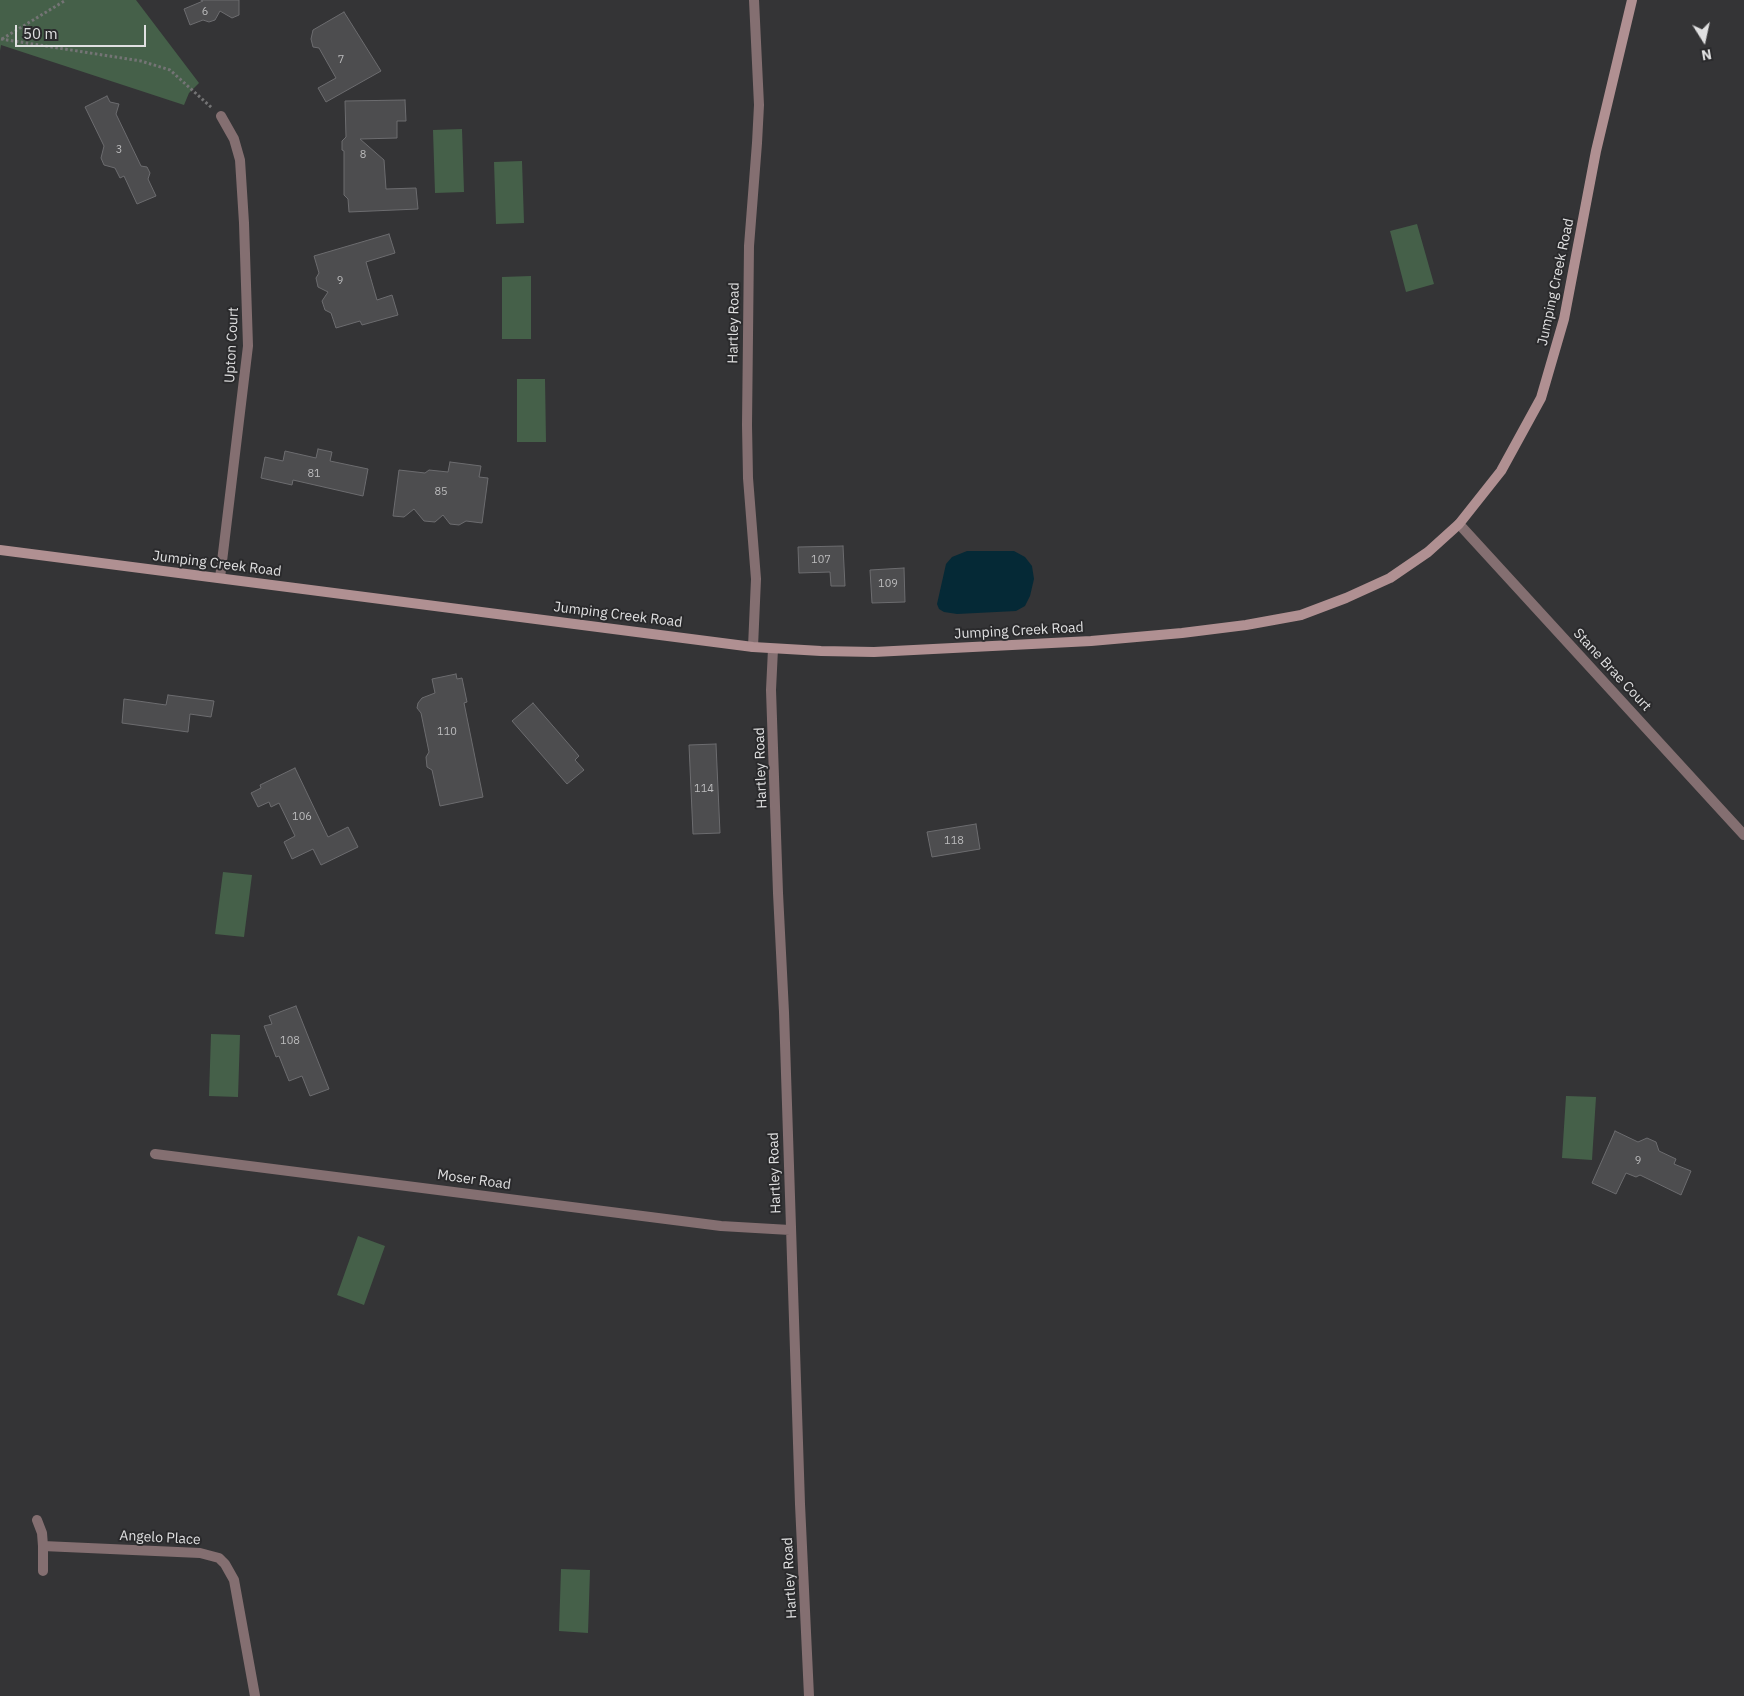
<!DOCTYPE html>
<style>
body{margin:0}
#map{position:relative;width:1744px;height:1696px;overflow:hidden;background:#343436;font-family:"IBM Plex Sans",sans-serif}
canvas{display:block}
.north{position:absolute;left:1679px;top:15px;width:50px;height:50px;-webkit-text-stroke:4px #2a2a2c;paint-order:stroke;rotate:170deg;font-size:14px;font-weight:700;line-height:20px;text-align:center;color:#e0e0e1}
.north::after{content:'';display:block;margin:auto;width:18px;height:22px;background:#e0e0e1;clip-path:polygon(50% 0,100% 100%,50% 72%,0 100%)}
.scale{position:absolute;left:15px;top:25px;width:131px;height:22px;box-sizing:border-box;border:2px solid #e0e0e1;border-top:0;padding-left:6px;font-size:15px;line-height:18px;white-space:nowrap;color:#e0e0e1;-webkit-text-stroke:4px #2a2a2c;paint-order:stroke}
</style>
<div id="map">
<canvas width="1744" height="1696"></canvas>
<div class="north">N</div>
<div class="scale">50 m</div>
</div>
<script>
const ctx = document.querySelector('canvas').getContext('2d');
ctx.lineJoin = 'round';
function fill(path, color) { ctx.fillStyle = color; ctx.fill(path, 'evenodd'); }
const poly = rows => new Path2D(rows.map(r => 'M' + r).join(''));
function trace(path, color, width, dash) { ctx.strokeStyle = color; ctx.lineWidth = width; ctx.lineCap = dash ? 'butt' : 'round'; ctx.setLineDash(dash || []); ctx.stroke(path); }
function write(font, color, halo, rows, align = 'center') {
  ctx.font = font + ' "IBM Plex Sans",sans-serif'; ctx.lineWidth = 4; ctx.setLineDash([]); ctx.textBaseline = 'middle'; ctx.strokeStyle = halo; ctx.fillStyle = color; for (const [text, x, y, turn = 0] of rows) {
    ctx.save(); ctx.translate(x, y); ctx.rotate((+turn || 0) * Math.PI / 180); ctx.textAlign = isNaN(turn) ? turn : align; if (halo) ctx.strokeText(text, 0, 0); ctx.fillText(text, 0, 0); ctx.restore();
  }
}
const green = poly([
 [0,0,136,0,199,83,189,93,184,105,1,45,0,51],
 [462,129,464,192,435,193,433,130],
 [522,161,524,223,496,224,494,162],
 [1417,224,1434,284,1406,292,1390,231],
 [531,276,531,339,502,339,502,277],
 [517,379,545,379,546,442,517,442],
 [223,872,252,875,244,937,215,934],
 [211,1034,240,1035,238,1097,209,1096],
 [1566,1096,1596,1097,1592,1160,1562,1158],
 [358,1236,385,1246,364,1305,337,1295],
 [561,1569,590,1570,588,1633,559,1631]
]);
const water = poly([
 [967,551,1014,551,1025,557,1032,566,1034,579,1030,596,1025,606,1016,611,957,614,944,612,939,609,937,604,946,564,952,557]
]);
const building = poly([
 [201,0,239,0,239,15,232,18,220,11,215,20,209,22,203,20,190,25,184,9,203,1,201,0],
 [344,12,381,71,326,102,318,88,336,78,319,48,313,47,311,39,313,30,344,12],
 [107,96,110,102,119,104,116,114,141,166,147,167,150,173,148,179,156,196,137,204,124,176,120,178,115,168,104,165,101,158,104,146,85,107,107,96],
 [405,100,406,121,397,121,397,138,360,139,384,160,386,189,416,188,418,209,349,212,348,199,344,195,344,151,342,150,342,141,346,137,345,101,405,100],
 [389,234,395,253,366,262,377,300,392,295,398,315,362,325,360,321,336,328,331,313,325,310,322,301,328,292,318,287,316,278,319,273,314,256,389,234],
 [318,449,332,452,330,461,368,469,363,496,293,480,292,485,261,478,265,457,283,461,285,451,316,458,318,449],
 [450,462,481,466,479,477,488,478,482,523,466,521,459,525,450,524,443,515,435,522,424,521,414,509,404,517,393,516,399,470,425,473,429,470,448,472,450,462],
 [843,546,845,586,831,586,830,572,799,573,798,547,843,546],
 [904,568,905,602,872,603,870,570,904,568],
 [456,674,457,679,462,678,467,702,464,703,483,797,440,806,432,770,427,767,426,757,429,752,421,713,417,708,418,703,422,698,435,693,432,679,456,674],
 [168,695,214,701,211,717,190,714,188,732,122,723,124,699,166,705,168,695],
 [533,703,579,756,575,760,584,770,567,784,512,721,533,703],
 [716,744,720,833,693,834,689,745,716,744],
 [295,768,328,837,348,827,358,847,321,865,313,849,292,859,284,842,295,836,279,803,271,807,269,802,258,807,251,793,261,788,260,785,295,768],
 [976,824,980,849,932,857,927,832,976,824],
 [296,1006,329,1089,310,1096,302,1076,289,1081,279,1056,276,1057,264,1026,272,1024,269,1016,296,1006],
 [1615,1131,1638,1142,1647,1138,1656,1142,1659,1151,1676,1159,1674,1164,1691,1171,1681,1195,1640,1175,1636,1177,1626,1173,1616,1194,1592,1183,1615,1131]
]);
const path = poly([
 [1,39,141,61,170,70,212,108],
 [2,39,66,0]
]);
const street = poly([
 [1459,524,1744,835],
 [220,578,248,346,244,223,240,160,234,139,221,116],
 [753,647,756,579,748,478,747,425,749,246,757,143,759,105,754,0],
 [773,649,771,690,778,893,784,1012,800,1504,809,1696],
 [155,1154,721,1226,790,1230],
 [37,1520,42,1533,43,1546,43,1571],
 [43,1546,200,1553,219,1558,225,1564,234,1580,255,1696]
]);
const secondary = poly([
 [0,550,753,647,821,651,874,652,1091,641,1182,633,1246,625,1301,615,1346,598,1390,578,1428,552,1459,524,1501,471,1541,398,1564,319,1596,151,1632,0]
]);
const numberNames = [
 ["6",205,12],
 ["7",341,60],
 ["3",119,150],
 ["8",363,155],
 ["9",340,281],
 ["81",314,474],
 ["85",441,492],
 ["107",821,560],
 ["109",888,584],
 ["110",447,732],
 ["114",704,789],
 ["106",302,817],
 ["118",954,841],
 ["108",290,1041],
 ["9",1638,1161]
];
const streetNames = [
 ["Jumping Creek Road",1556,282,-78],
 ["Hartley Road",734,323,-89],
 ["Upton Court",232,345,-87],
 ["Jumping Creek Road",217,564,7],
 ["Jumping Creek Road",618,615,7],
 ["Jumping Creek Road",1019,631,-3],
 ["Stane Brae Court",1612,670,47],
 ["Hartley Road",761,768,-92],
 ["Hartley Road",775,1173,-92],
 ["Moser Road",474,1180,8],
 ["Angelo Place",160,1538,3],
 ["Hartley Road",790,1578,-93]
];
fill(green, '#456049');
fill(water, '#052936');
fill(building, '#4d4d4f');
trace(building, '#6c6c6f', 1);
trace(path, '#747475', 3, [2.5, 2.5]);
trace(street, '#846f71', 10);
trace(secondary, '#b09092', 10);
write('11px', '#bbbbbc', null, numberNames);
write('14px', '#e0e0e1', '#2a2a2c', streetNames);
</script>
